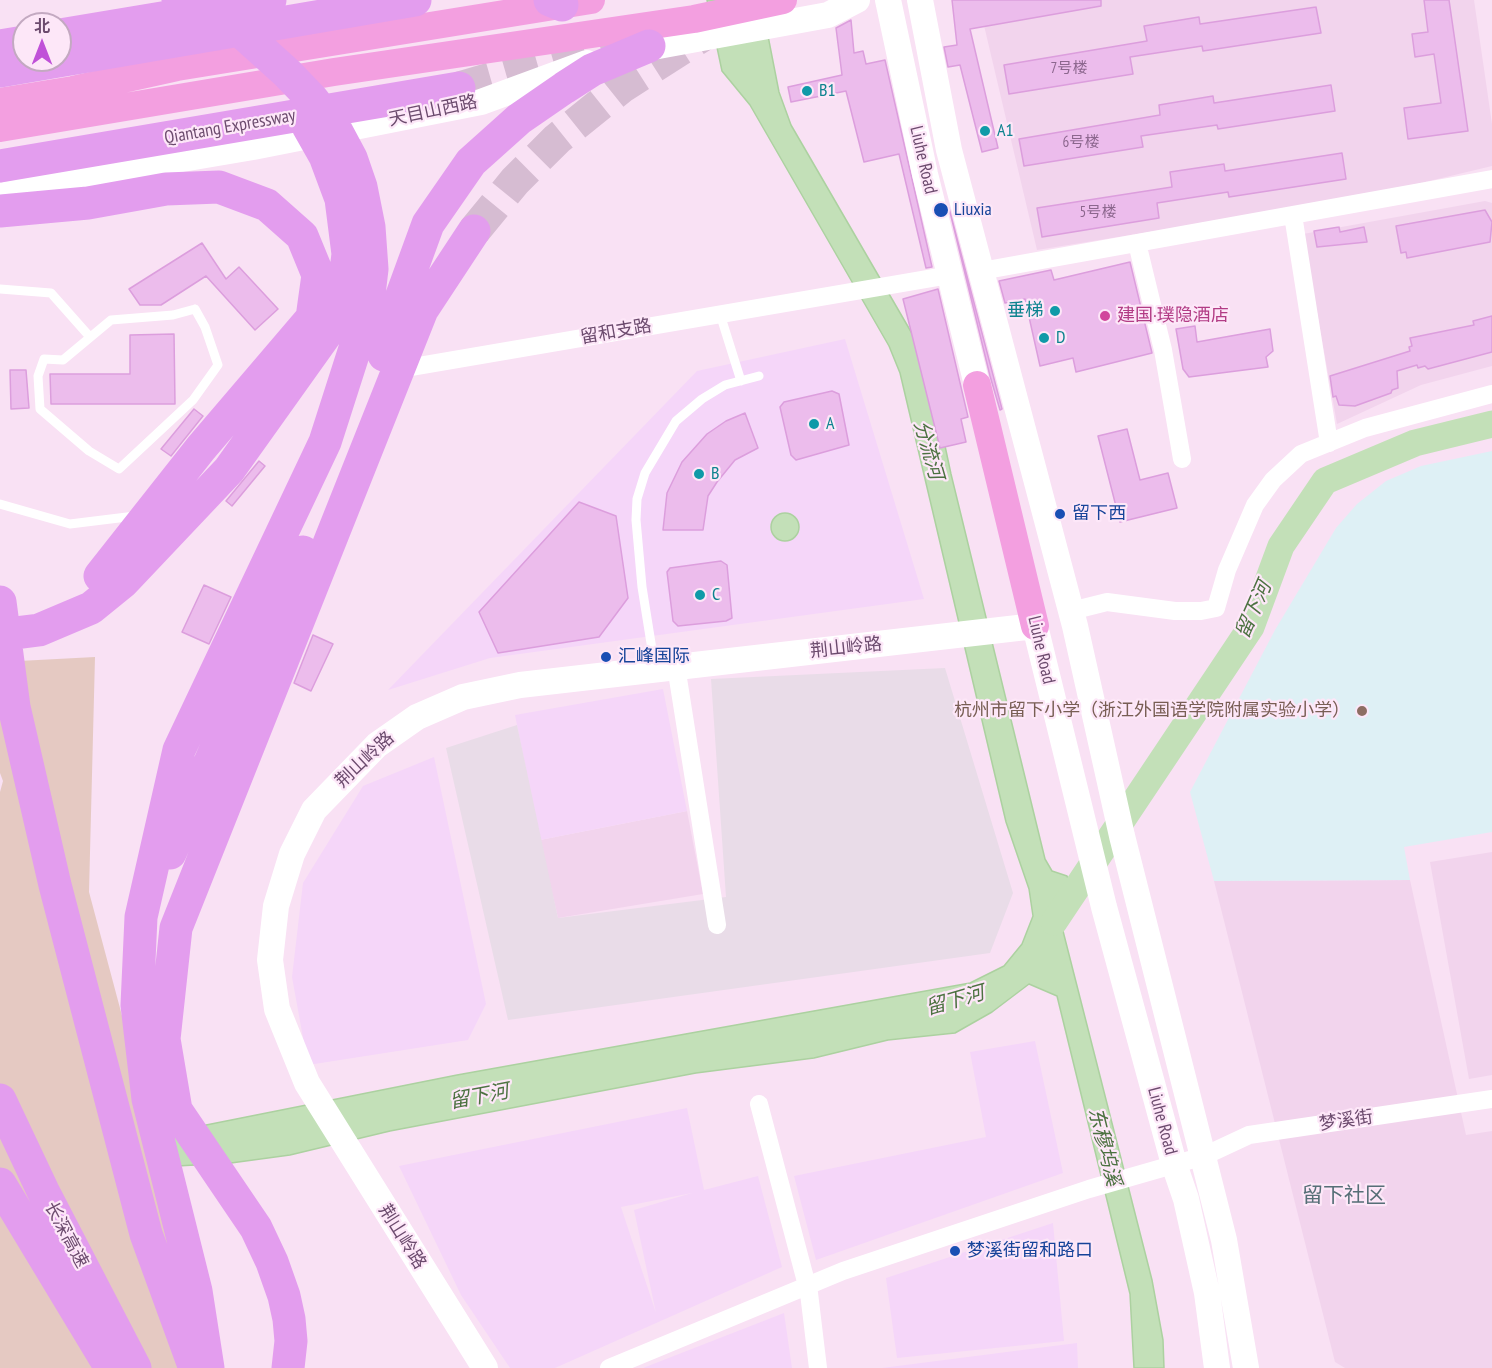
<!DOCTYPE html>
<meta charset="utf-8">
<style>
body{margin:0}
#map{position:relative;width:1492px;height:1368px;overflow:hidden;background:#f9e1f4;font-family:"PT Sans Narrow","Noto Sans SC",sans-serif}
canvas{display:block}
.north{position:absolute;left:12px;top:12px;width:60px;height:60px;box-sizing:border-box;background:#fde7f8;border:2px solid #c3a9c1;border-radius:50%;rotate:0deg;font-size:16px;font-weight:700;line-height:24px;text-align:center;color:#6c4b6e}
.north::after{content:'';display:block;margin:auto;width:21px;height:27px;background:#c051d8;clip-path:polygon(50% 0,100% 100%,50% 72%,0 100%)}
</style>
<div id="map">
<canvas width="1492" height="1368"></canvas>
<div class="north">北</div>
</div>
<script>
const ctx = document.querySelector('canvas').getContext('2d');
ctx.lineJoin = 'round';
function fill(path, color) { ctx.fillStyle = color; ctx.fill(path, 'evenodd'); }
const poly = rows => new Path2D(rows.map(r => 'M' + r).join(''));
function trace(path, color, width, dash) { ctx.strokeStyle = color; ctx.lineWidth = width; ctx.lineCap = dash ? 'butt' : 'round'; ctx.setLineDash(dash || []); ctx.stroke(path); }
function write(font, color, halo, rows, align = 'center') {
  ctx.font = font + ' "PT Sans Narrow","Noto Sans SC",sans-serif'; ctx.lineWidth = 4.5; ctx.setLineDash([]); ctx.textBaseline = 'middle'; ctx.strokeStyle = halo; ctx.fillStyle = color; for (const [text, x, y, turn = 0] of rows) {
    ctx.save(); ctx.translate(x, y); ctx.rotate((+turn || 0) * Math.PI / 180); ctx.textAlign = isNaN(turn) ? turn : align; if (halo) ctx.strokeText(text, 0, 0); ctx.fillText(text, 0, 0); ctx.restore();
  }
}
const residential = poly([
 [978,0,1474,0,1492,124,1492,166,1350,200,1037,250],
 [1485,201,1492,203,1492,366,1421,385,1337,424,1303,234],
 [687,811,703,894,558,918,540,840],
 [1492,852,1492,1075,1469,1079,1430,862],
 [1410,880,1466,1135,1492,1131,1492,1368,1345,1368,1335,1362,1214,881]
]);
const commercial = poly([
 [845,339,924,599,490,658,388,690,697,371],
 [663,689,687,811,540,840,515,715],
 [434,757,486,1004,468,1040,308,1065,292,977,303,883,363,786],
 [1035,1041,1063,1173,816,1260,794,1176,986,1137,970,1052],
 [687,1108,704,1190,758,1176,782,1267,555,1368,510,1368,461,1295,399,1166],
 [692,1193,634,1210,656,1313,621,1207],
 [1053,1223,1064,1341,897,1358,886,1278],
 [784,1313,792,1368,643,1368],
 [1077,1343,1078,1368,882,1368]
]);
const industrial = poly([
 [945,668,1013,893,990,953,508,1020,446,748,517,725,558,918,726,897,711,679]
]);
const education = poly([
 [1492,451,1492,832,1404,847,1410,880,1214,881,1190,792,1275,630,1336,528,1357,504,1386,481,1421,466]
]);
const green = poly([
 [95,657,89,892,216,1368,0,1368,0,792,3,781,0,773,0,662]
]);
const water = poly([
 [707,0,761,0,779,92,791,125,921,349,932,385,951,474,1045,859,1052,871,1067,876,1077,903,1063,931,1152,1280,1163,1340,1164,1368,1134,1368,1130,1294,1057,996,1029,984,992,1012,955,1033,888,1040,814,1058,696,1073,390,1131,290,1155,231,1163,177,1166,166,1133,457,1075,970,983,1004,966,1022,944,1033,916,1029,889,1006,822,900,373,889,346,750,105,722,71,707,0],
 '771 527a14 14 0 1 1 28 0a14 14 0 1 1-28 0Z'
]);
const river = poly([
 [1054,922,1251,627,1281,546,1325,481,1415,443,1492,424]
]);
const building = poly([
 [952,0,1101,0,1101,6,970,29,998,148,982,152,960,65,948,67,944,47,957,45,952,0],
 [1424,0,1449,0,1468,131,1408,139,1404,108,1441,103,1434,54,1415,57,1412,34,1428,32,1424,0],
 [1316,7,1321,33,1203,51,1202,46,1130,57,1133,74,1009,94,1004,65,1147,41,1144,26,1199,17,1200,24,1316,7],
 [851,20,854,53,863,51,866,64,885,60,932,267,926,268,899,154,864,162,846,91,791,102,788,87,842,75,836,28,851,20],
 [1331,85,1335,111,1218,129,1217,125,1141,136,1143,147,1024,166,1019,139,1160,115,1159,105,1213,96,1214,103,1331,85],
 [1342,153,1346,179,1229,197,1228,192,1157,203,1159,218,1042,237,1037,208,1172,187,1170,172,1224,164,1225,171,1342,153],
 [949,208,1002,409,1000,410,990,376,949,208],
 [1485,210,1492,222,1490,242,1407,258,1406,252,1401,253,1396,226,1485,210],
 [1339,227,1340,232,1364,227,1367,242,1317,247,1314,231,1339,227],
 [202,243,226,279,239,267,278,309,255,330,206,276,161,305,140,305,129,289,202,243],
 [1130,262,1152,353,1076,372,1073,358,1040,366,1025,299,1005,303,999,281,1051,270,1054,280,1130,262],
 [938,289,968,417,961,419,966,442,940,448,903,299,938,289],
 [1492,316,1492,352,1428,369,1425,366,1418,368,1417,365,1397,371,1398,388,1392,390,1391,393,1355,406,1339,405,1336,396,1333,397,1330,376,1410,351,1409,347,1412,346,1410,338,1474,325,1473,321,1492,316],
 [1195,326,1197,342,1270,329,1273,351,1266,357,1268,367,1189,377,1183,369,1176,329,1195,326],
 [174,334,175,404,51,404,50,374,130,374,130,335,174,334],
 [10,370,26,370,29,408,11,409,10,370],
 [832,391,839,394,849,445,796,460,791,455,780,407,784,402,832,391],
 [194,409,203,416,171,456,161,449,194,409],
 [745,413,758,448,735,460,717,482,708,496,703,530,663,530,667,493,682,462,707,434,726,421,745,413],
 [1127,429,1140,480,1168,473,1177,508,1120,522,1098,436,1127,429],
 [259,461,265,466,232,506,226,501,259,461],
 [579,502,616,516,628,598,599,637,498,653,479,612,579,502],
 [721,561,727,565,732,618,726,621,678,626,673,621,667,572,670,568,721,561],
 [204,585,231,597,209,644,182,632,204,585],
 [313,635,333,644,311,691,294,683,313,635]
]);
const highwayTunnel = poly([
 [459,88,567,57,635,34],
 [474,231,515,181,557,139,623,86,706,33]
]);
const lane = poly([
 [0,289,51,293,90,337],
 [195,309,205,327,218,365,193,400,119,469,89,451,40,409,38,376,44,359,63,360,111,320,173,315,195,309],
 [720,314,741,381],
 [0,504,70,524,135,516],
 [655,668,642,587,636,520,637,499,645,473,676,421,702,399,725,385,759,376]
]);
const street = poly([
 [1293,215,1329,443],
 [1137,243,1163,350,1182,459],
 [981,271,1492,179],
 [412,367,950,275],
 [1071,611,1107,602,1175,611,1201,611,1216,608,1227,570,1255,505,1273,480,1301,454,1365,428,1492,394],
 [676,666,717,925],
 [759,1104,809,1293,818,1368],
 [609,1368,843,1271,1089,1189,1204,1156,1249,1135,1492,1099]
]);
const secondary = poly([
 [888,0,925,174,977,385],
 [920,0,949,150,1075,626,1122,836,1224,1240,1246,1368],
 [631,51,828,15,857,0],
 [0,196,141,166,253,147,481,102,587,63],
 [485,1368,307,1083,277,1009,270,960,276,906,292,854,314,810,377,745,417,717,463,697,520,685,1035,626,1104,907,1174,1164,1186,1199,1207,1293,1217,1368]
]);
const primary = poly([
 [0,102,73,90,177,67,591,0],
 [0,128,334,72,694,19,783,0],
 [977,385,1035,626]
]);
const highway = poly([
 [178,0,217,34],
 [206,0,287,73,313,100,336,130,351,158,361,187,369,227,372,269,367,311,325,442,179,750,141,917,137,1005,148,1099,196,1291,208,1368],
 [550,0,562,5],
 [60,35,270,0],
 [0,46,24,42],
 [0,71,415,0],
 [0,166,459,88],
 [0,211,88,203,166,189,219,187,267,205,302,236,318,275,312,318,201,448,100,576],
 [384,355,397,309,428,224,471,162,519,119,564,88,592,70,649,46],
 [0,602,14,707,55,885,146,1234,193,1363],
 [0,635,39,630,91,608,123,582,229,470,341,313,348,254,341,199,325,156,308,126],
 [170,853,303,552],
 [0,1100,43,1191,135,1368],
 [0,1184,111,1368],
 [288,1368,291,1341,289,1319,284,1296,272,1262,256,1228,176,1110,164,1039,176,928,422,310,474,231]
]);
const markers = [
 [807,91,6,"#0f9aa8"],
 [985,131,6,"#0f9aa8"],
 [941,210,8,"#1a4fb4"],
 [1055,311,6,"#0f9aa8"],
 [1105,316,6,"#d1479c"],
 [1044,338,6,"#0f9aa8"],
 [814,424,6,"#0f9aa8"],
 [699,474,6,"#0f9aa8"],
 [1060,514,6,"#1a4fb4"],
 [700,595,6,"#0f9aa8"],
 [606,657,6,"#1a4fb4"],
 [1362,711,6,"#8d6e63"],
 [955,1251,6,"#1a4fb4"]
];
const numberNames = [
 ["7号楼",1069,69],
 ["6号楼",1081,143],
 ["5号楼",1098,213]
];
const cultureNames = [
 ["B1",819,91],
 ["A1",997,131],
 ["垂梯",1043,311,"right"],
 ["D",1056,338],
 ["A",826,424],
 ["B",711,474],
 ["C",712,595]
];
const streetNames = [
 ["天目山西路",433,111,-12],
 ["Qiantang Expressway",230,127,-10],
 ["Liuhe Road",923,160,77],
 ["留和支路",616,332,-10],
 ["荆山岭路",846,648,-6],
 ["Liuhe Road",1041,650,77],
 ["荆山岭路",365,760,-43],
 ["Liuhe Road",1162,1121,75],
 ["梦溪街",1346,1121,-8],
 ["长深高速",66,1235,62],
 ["荆山岭路",402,1237,58]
];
const transitNames = [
 ["Liuxia",954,210],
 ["留下西",1072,514],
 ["汇峰国际",618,657],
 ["梦溪街留和路口",967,1251]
];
const hotelNames = [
 ["建国·璞隐酒店",1117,316]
];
const educationNames = [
 ["杭州市留下小学（浙江外国语学院附属实验小学）",1350,711]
];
const waterNames = [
 ["分流河",928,450,74],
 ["留下河",1254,610,-66],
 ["留下河",955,1001,-16],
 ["留下河",479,1097,-11],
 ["东穆坞溪",1104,1147,76]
];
const quarterNames = [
 ["留下社区",1344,1196]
];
fill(residential, '#f2d4ed');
fill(commercial, '#f5d6f9');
fill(industrial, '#e9dce8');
fill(education, '#def0f5');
fill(green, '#e5c9c2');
fill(water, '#c3e0b8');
trace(water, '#acd1a0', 1.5);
trace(river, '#c3e0b8', 27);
fill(building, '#ecbcec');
trace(building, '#dc9edd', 1.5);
trace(highwayTunnel, '#d6bcd2', 33, [33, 16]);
trace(lane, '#fff', 9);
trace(street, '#fff', 18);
trace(secondary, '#fff', 26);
trace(primary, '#f39fe0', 28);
trace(highway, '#e39dee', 33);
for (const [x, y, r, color] of markers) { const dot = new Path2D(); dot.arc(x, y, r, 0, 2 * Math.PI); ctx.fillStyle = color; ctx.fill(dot); trace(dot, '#fde7f8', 2); }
write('15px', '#8c678e', null, numberNames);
write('18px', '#0d838f', '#fde7f8', cultureNames, 'left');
write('18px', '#6c4b6e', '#fde7f8', streetNames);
write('18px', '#164399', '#fde7f8', transitNames, 'left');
write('18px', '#b23c85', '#fde7f8', hotelNames, 'left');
write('18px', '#785e54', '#fde7f8', educationNames, 'right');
write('italic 20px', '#4c7241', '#fde7f8', waterNames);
write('21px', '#566f77', '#fde7f8', quarterNames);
</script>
